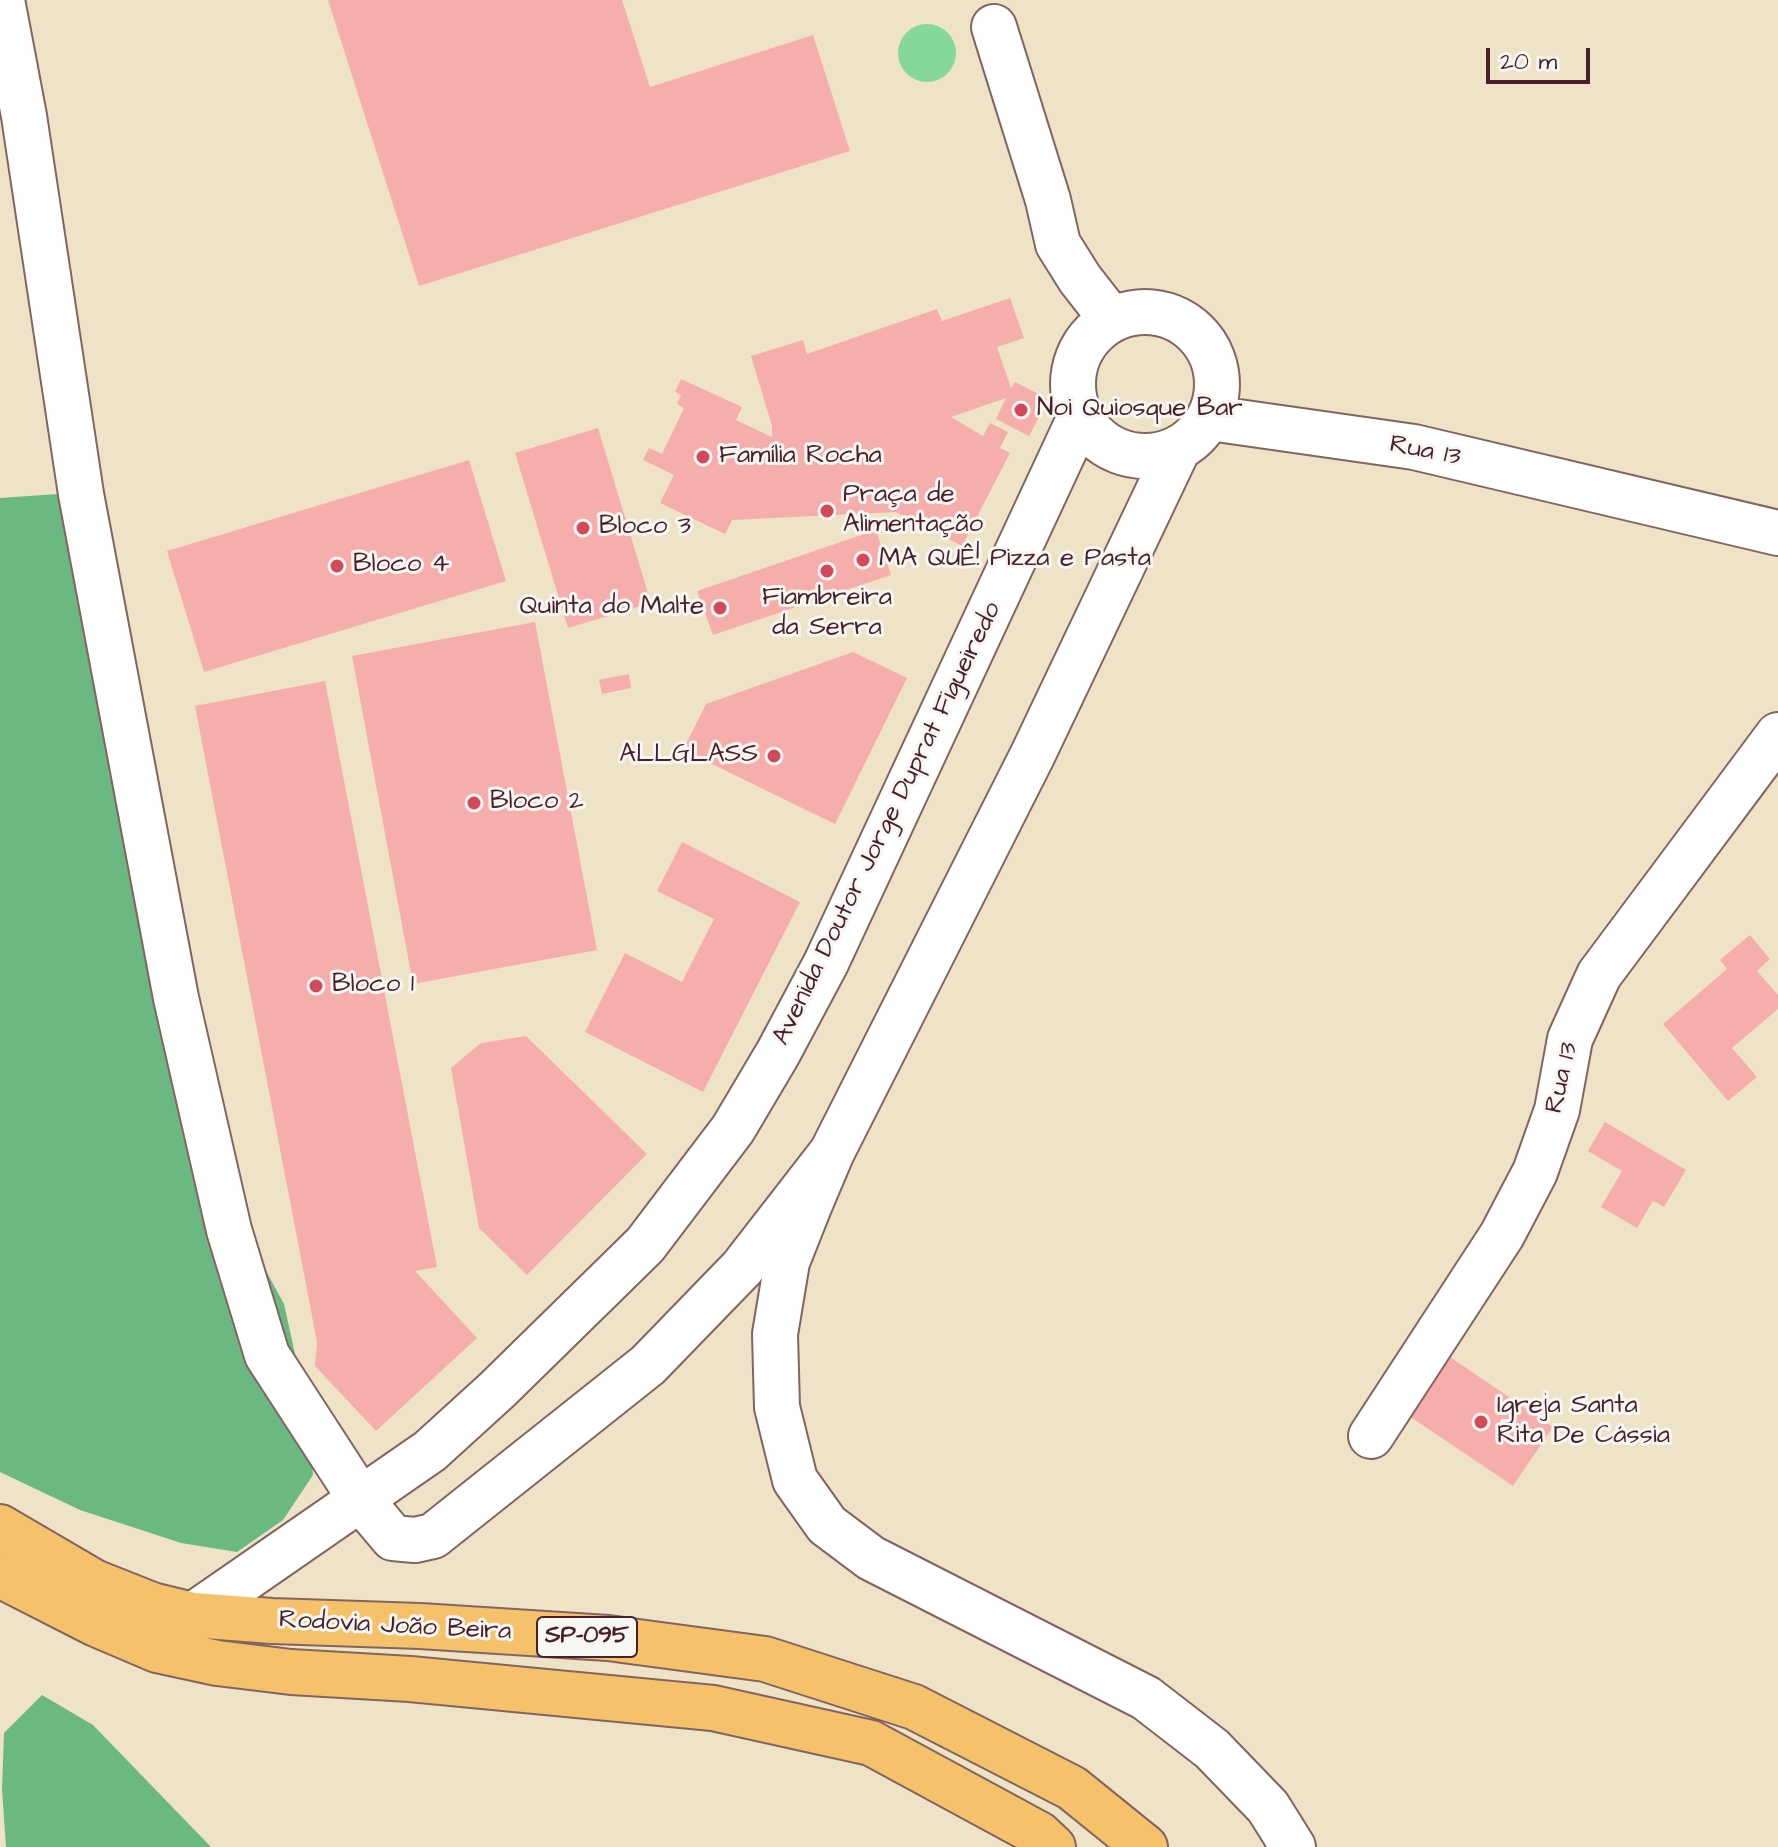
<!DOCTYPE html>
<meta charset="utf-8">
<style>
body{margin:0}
#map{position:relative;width:1778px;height:1847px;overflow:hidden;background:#eee3c6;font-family:"Architects Daughter",sans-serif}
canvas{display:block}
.scale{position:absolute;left:1486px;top:48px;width:104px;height:36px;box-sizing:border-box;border:4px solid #4a1f2b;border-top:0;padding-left:10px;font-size:24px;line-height:28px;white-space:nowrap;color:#4a1f2b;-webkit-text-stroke:6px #f6f6f2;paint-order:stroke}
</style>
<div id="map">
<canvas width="1778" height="1847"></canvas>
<div class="scale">20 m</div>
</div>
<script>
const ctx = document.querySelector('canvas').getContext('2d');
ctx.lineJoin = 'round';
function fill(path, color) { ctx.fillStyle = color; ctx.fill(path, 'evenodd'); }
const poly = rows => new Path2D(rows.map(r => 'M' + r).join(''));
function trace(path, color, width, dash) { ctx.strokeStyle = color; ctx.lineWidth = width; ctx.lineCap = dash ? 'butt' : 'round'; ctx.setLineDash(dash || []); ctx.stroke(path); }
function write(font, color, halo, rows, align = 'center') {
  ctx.font = font + ' "Architects Daughter",sans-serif'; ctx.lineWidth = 6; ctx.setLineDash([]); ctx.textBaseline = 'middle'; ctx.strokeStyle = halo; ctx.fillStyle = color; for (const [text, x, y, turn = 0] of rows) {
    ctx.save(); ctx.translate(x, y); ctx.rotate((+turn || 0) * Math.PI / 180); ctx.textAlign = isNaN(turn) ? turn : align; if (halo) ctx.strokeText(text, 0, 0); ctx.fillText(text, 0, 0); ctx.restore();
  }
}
const green = poly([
 '898 53a29 29 0 1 1 58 0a29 29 0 1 1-58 0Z'
]);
const forest = poly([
 [58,494,187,1147,220,1213,259,1258,284,1304,308,1413,313,1475,283,1520,237,1552,181,1543,80,1510,0,1472,0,498],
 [42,1695,93,1725,211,1847,6,1847,2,1789,4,1733]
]);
const building = poly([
 [328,0,622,0,650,87,813,35,850,151,419,286],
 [1010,298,1024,338,997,347,1011,388,1015,382,1048,399,1029,436,996,419,1006,398,951,417,983,436,990,423,1008,432,1000,448,1010,453,962,546,896,512,732,520,725,534,660,503,674,475,643,460,649,448,662,454,684,408,677,404,681,395,675,392,681,379,742,407,736,420,772,437,772,426,751,356,803,340,807,354,937,309,942,321],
 [598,428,651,603,568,628,515,453],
 [469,460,506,581,204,672,167,551],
 [876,530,891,575,713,635,697,591],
 [535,622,597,950,413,984,352,656],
 [853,652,907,678,835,824,683,750,706,704],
 [629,674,631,688,602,694,599,680],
 [325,681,437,1267,415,1271,477,1338,376,1431,315,1366,317,1342,195,706],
 [682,842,800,902,703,1092,585,1032,625,953,682,982,714,919,657,891],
 [1750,935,1770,959,1757,971,1778,995,1778,1009,1732,1048,1757,1077,1728,1101,1663,1024,1727,969,1720,960],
 [526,1036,647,1154,527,1275,479,1228,451,1068,481,1043],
 [1605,1122,1686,1170,1664,1207,1653,1201,1637,1228,1601,1207,1622,1171,1588,1151],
 [1450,1357,1553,1427,1513,1486,1409,1416]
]);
const minor = poly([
 [2,0,24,116,81,494,176,998,229,1230,267,1355,361,1500,393,1538,415,1540,433,1536,648,1365,742,1268,832,1152],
 [994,27,1048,200,1058,244,1080,279,1112,320],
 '1073 384a72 72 0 1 1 144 0a72 72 0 1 1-144 0Z',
 [1210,418,1414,447,1778,533],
 [1178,449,1033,754,832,1152,810,1204,787,1262,775,1334,777,1407,795,1480,827,1525,871,1558,1146,1698,1212,1749,1268,1807,1293,1847],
 [1371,1436,1502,1235,1535,1172,1557,1110,1570,1039,1599,975,1778,735],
 [193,1615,430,1451,497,1390,645,1245,733,1129,778,1053,826,963,1080,417]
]);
const major = poly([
 [0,1527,94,1582,152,1605,193,1615,272,1621,420,1626,608,1638,765,1659,914,1707,1072,1788,1145,1847],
 [0,1575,96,1624,157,1650,217,1663,291,1672,410,1679,713,1708,871,1743,1039,1834,1053,1847]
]);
const markers = [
 [1021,410,8,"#d1495b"],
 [703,457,8,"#d1495b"],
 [827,511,8,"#d1495b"],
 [583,528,8,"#d1495b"],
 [863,560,8,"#d1495b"],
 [337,566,8,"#d1495b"],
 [827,571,8,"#d1495b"],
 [720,608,8,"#d1495b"],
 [774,756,8,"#d1495b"],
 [474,803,8,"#d1495b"],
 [316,986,8,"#d1495b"],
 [1481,1422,8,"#d1495b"]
];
const shields = [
 [587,1637,100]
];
const shieldNames = [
 ["SP-095",587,1637]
];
const poiNames = [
 ["Noi Quiosque Bar",1037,410],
 ["Família Rocha",719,457],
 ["Praça de",843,496],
 ["Alimentação",843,526],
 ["Bloco 3",599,528],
 ["MA QUÊ! Pizza e Pasta",879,560],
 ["Bloco 4",353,566],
 ["Fiambreira",827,599,"center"],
 ["da Serra",827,629,"center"],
 ["Quinta do Malte",704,608,"right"],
 ["ALLGLASS",758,756,"right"],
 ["Bloco 2",490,803],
 ["Bloco 1",332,986],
 ["Igreja Santa",1497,1407],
 ["Rita De Cássia",1497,1437]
];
const streetNames = [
 ["Rua 13",1425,452,11],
 ["Avenida Doutor Jorge Duprat Figueiredo",888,824,-64],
 ["Rua 13",1563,1078,-77],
 ["Rodovia João Beira",395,1627,3]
];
fill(green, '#84d89b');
fill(forest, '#6bb883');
fill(building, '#f6aeac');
trace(minor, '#836461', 48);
trace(major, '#836461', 48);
trace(minor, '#fff', 44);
trace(major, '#f6c16b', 44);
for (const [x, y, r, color] of markers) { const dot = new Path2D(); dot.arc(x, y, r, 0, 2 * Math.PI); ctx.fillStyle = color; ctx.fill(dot); trace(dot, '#f6f6f2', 3); }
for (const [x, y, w] of shields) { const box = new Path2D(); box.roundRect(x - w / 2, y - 20, w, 40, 6); ctx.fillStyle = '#f6f6f2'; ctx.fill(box); trace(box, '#4a1f2b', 2); }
write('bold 24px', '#4a1f2b', null, shieldNames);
write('26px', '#4a1f2b', '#f6f6f2', poiNames, 'left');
write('26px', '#4a1f2b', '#f6f6f2', streetNames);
</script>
